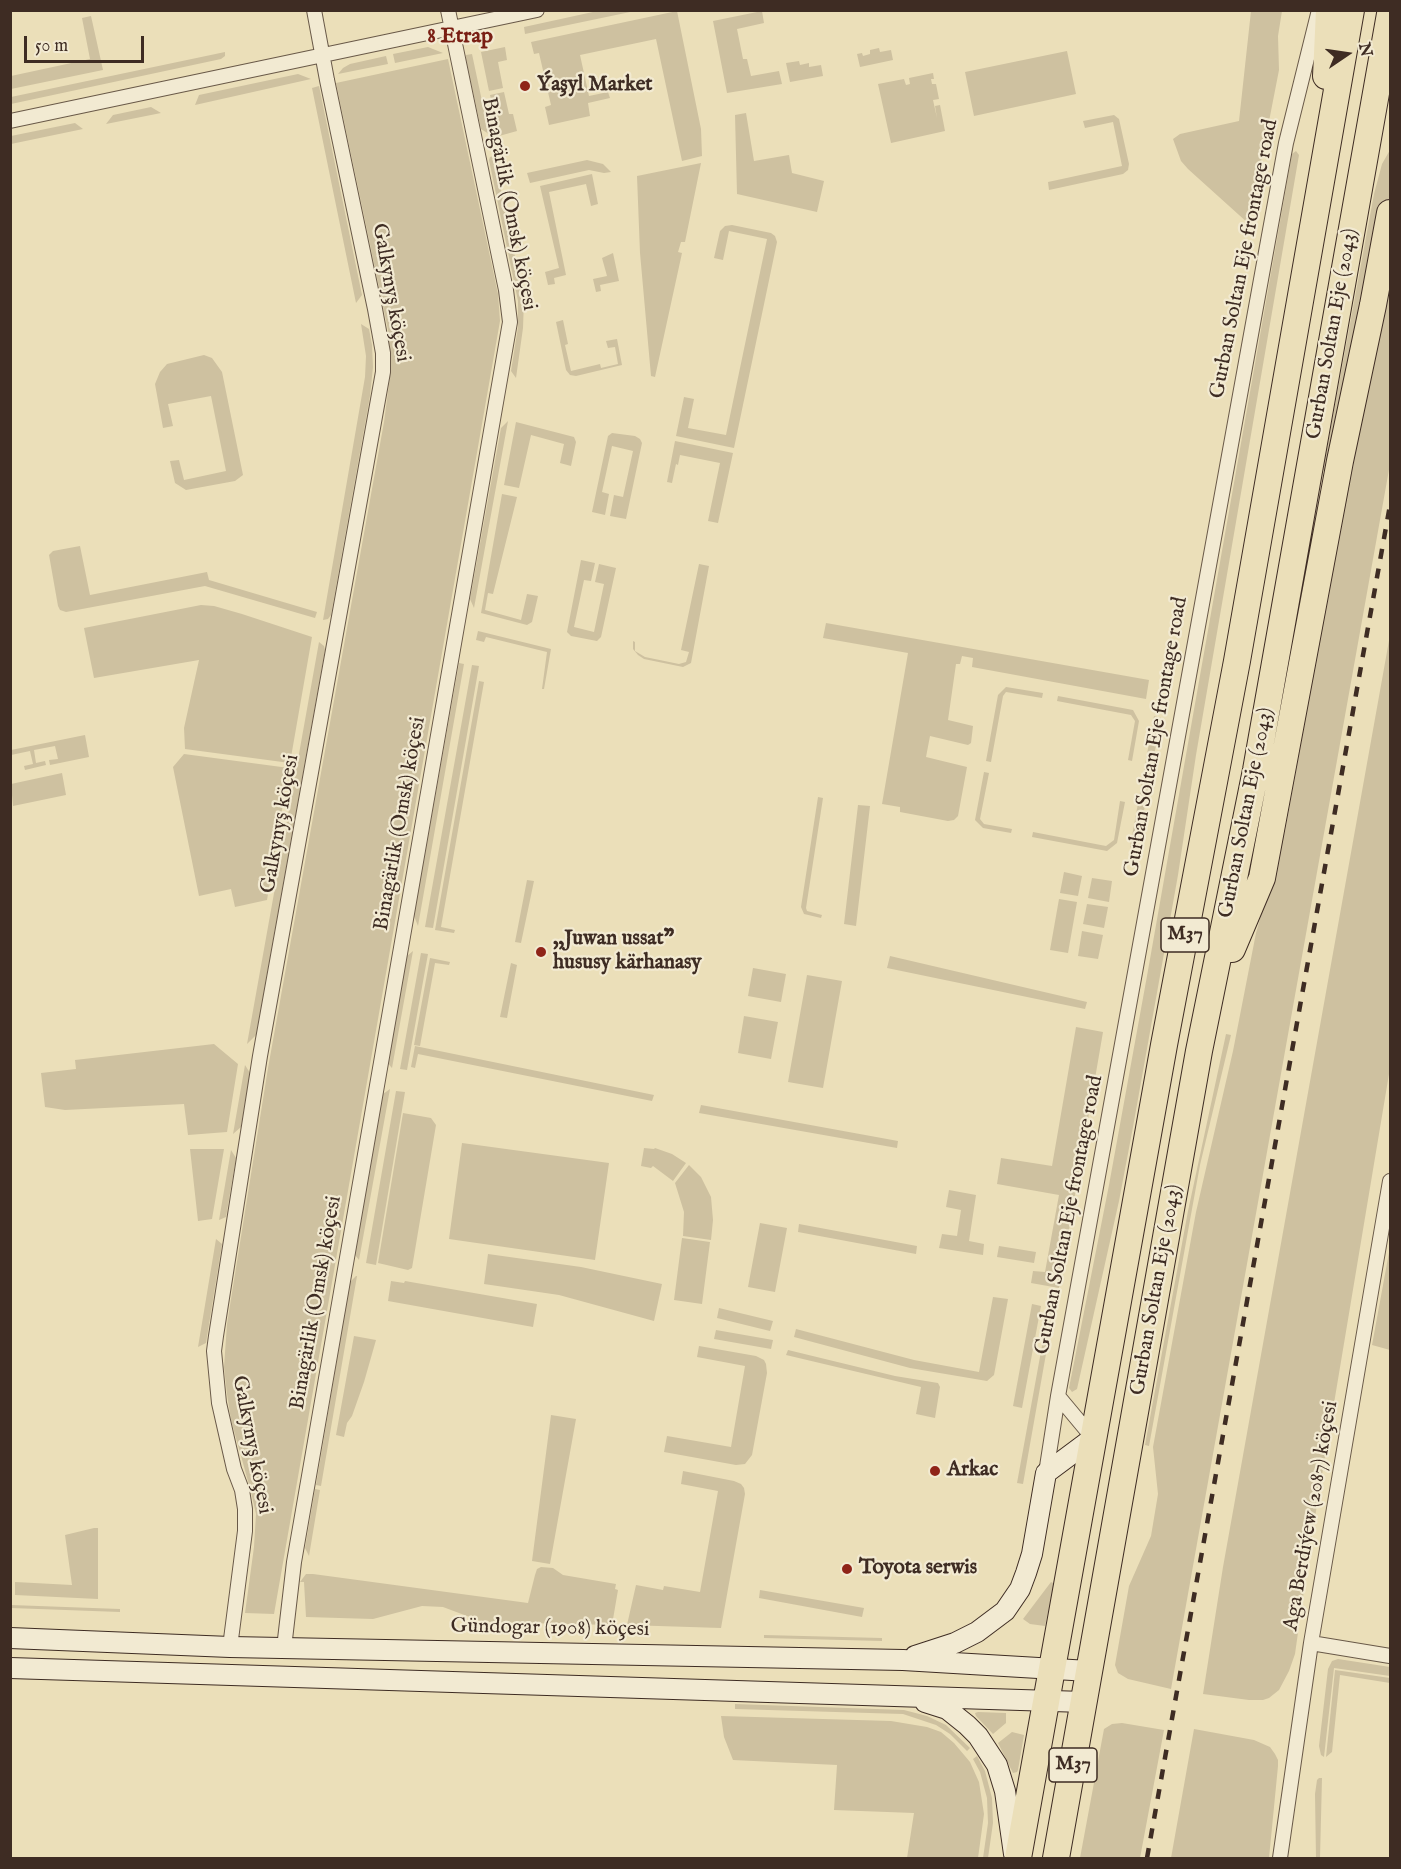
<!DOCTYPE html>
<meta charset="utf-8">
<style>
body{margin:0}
#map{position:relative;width:1401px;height:1869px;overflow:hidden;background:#ebdfb9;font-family:"IM FELL English",serif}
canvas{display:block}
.frame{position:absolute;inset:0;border:12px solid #3e2c23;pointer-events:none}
.north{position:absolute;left:1317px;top:24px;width:60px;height:60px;-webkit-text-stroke:4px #f2ead2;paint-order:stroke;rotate:77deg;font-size:16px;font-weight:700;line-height:24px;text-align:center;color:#3e2c23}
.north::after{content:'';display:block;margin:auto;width:21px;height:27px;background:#3e2c23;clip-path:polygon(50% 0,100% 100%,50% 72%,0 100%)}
.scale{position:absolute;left:24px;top:36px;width:120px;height:27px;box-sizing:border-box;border:3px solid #3e2c23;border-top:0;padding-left:8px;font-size:18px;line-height:21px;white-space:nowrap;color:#3e2c23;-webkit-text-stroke:4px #f2ead2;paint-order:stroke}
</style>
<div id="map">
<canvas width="1401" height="1869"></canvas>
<div class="frame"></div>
<div class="north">N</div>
<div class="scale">50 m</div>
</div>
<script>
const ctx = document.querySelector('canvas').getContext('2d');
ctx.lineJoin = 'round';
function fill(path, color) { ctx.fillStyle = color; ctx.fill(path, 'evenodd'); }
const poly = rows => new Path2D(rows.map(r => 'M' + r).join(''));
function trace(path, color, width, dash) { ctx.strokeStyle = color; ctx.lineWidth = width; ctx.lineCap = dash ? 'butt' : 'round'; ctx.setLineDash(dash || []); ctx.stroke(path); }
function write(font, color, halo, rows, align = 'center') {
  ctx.font = font + ' "IM FELL English",serif'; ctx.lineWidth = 4.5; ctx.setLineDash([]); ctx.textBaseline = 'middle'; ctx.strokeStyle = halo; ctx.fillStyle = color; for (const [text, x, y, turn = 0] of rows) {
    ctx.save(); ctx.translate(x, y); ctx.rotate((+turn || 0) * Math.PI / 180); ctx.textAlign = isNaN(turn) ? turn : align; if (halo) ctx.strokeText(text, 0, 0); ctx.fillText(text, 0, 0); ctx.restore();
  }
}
const green = poly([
 [602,10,635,11,525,34,524,27],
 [677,11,701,129,702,156,682,161,656,39,580,55,589,96,608,92,610,98,588,103,590,116,549,125,545,107,551,105,539,53,534,54,531,42],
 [762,11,764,23,737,29,743,59,747,59,751,76,779,71,782,84,727,93,713,21],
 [1251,11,1282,11,1278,36,1279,70,1249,224,1188,169,1181,161,1173,139,1180,134,1239,121],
 [91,16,103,70,11,89,11,76,90,59,82,18],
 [428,47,443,53,395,63,393,54],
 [505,47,507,60,498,62,503,88,489,91,481,52],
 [879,48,880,52,891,50,893,60,860,67,857,54,862,53,863,56,870,54,870,50],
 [1067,51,1076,94,974,116,965,72],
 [225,52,225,56,221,59,11,104,11,97],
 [472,54,489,134,481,129,466,60,466,55],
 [386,56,388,64,338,74,343,68,350,64],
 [448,59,498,294,500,321,274,1614,245,1613,254,1547,256,1514,251,1492,231,1420,227,1394,224,1367,227,1324,268,1068,384,422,391,369,388,330,336,83],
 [799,61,800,65,809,63,809,67,821,65,823,76,790,82,786,63],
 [933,73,934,79,931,79,932,84,936,84,939,99,933,100,937,118,935,106,940,105,945,131,891,143,878,84,904,79,906,85,910,84,909,78],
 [298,74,311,79,195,105,199,95],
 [319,86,362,295,356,303,312,88],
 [504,92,509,114,513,114,517,131,499,136,490,95],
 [151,107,161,113,106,124,113,115],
 [746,113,754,161,789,155,792,173,824,181,817,212,737,194,735,115],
 [1114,115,1119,119,1129,164,1128,170,1123,174,1049,190,1048,182,1122,166,1113,122,1085,128,1083,121],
 [75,123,83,129,11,144,11,136],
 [1390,150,1390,464,1171,1689,1128,1679,1118,1673,1115,1665,1129,1586,1151,1536,1158,1494,1153,1447,1196,1212,1233,1051,1256,933,1285,831,1350,475,1323,470,1374,194,1382,164],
 [1296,151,1299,155,1196,755,1178,875,1133,1127,1119,1201,1077,1389,1072,1392,1069,1388,1109,1185,1147,976,1292,154],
 [494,156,524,300,523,328,516,378,511,371,518,327,518,301,489,160,490,157],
 [587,160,603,164,611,172,604,173,589,170,530,183,527,173],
 [701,163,685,242,681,242,678,252,682,253,655,377,651,376,640,253,637,176],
 [592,174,598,204,591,206,586,184,549,192,566,275,554,278,555,284,548,285,545,272,559,268,540,186],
 [732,225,771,233,775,236,777,242,734,448,676,436,684,397,694,399,688,428,726,435,767,239,729,231,723,260,714,258,720,231,725,226],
 [613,253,619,281,600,285,601,291,596,292,593,279,607,276,602,258],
 [563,320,568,344,565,345,571,371,600,364,601,368,618,364,615,347,608,348,606,341,617,339,622,365,576,376,570,375,566,370,556,322],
 [361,324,369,329,372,345,373,367,370,396,331,615,328,619,323,620,365,377,366,356],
 [204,355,212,358,222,372,243,475,235,481,186,490,175,483,170,461,179,460,184,480,226,471,211,396,168,404,173,426,163,428,155,384,160,372,167,364],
 [508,421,474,608,470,599,501,428],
 [516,422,574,437,576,442,571,466,560,463,564,444,531,435,519,488,504,485],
 [612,433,635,436,640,439,642,443,626,519,610,516,614,495,623,497,633,451,612,446,602,492,609,494,605,515,592,512,608,436],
 [675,441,733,453,718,523,708,521,720,463,680,455,678,465,676,464,672,483,667,482],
 [502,494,517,497,493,594,488,593,485,610,521,620,527,594,538,596,532,622,527,625,481,613],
 [80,546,90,595,207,572,209,580,317,612,315,618,205,586,66,612,60,610,58,606,49,555,53,551],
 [581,560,595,563,591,581,584,580,574,627,594,632,604,584,595,582,599,564,616,568,601,637,597,641,571,636,567,632],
 [699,564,709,566,691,663,683,667,644,659,638,655,633,649,633,641,635,642,635,651,645,657,679,664,686,662,689,652,681,650],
 [201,605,214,606,242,614,312,637,290,763,185,749,184,728,199,660,94,678,84,628],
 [826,623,1149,680,1146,699,972,667,973,658,962,656,960,664,956,664,948,720,973,726,971,743,968,745,930,736,926,757,967,767,958,816,954,820,948,821,900,812,900,807,882,804,908,653,823,638],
 [478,631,551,649,544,689,542,689,547,652,486,637,484,642,476,640],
 [1390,635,1390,1068,1310,1547,1295,1654,1289,1671,1279,1690,1269,1698,1263,1700,1249,1700,1203,1694,1223,1567],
 [319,642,324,646,325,650,256,1035,247,1044],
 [459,663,464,664,418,926,414,916],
 [472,665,479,666,433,928,425,927],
 [479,681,484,682,441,927,455,930,454,933,435,930],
 [1006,687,1043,693,1042,698,1006,692,1003,696,991,762,986,761,998,695],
 [1058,696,1133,710,1139,721,1132,761,1128,760,1135,721,1131,715,1057,701],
 [1154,716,1161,718,1137,849,1130,847],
 [85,735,89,757,50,765,49,760,58,759,55,746,34,750,36,763,45,761,46,765,25,770,24,766,33,764,30,751,11,755,11,750],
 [184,754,289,768,267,900,235,907,231,889,199,896,173,767],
 [984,772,989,773,980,819,984,824,1012,829,1011,833,983,828,975,820],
 [62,773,66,795,13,806,11,784],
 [818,797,823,798,806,908,807,911,822,915,821,918,804,914,801,907],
 [1120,801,1125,802,1117,843,1107,851,1032,837,1033,832,1106,846,1114,840],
 [858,805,870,806,856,926,844,924],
 [1064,872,1082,876,1078,896,1060,893],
 [1092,878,1112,881,1109,902,1088,898],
 [527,880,534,881,521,943,515,942],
 [1059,899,1077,902,1068,953,1050,950],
 [1087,904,1108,907,1104,928,1083,924],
 [1082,931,1103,935,1098,959,1078,956],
 [413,951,392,1068,391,1067,388,1063,407,956],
 [421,953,428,954,407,1070,400,1069],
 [890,956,1087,1002,1085,1009,887,968],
 [430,958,450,962,449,965,435,963,420,1046,414,1045],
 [511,963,517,965,507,1018,500,1017],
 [753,968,786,974,781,1002,748,996],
 [807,975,842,981,823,1088,788,1082],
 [744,1016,778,1022,771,1059,738,1053],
 [1076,1027,1103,1032,1059,1288,1031,1283,1033,1271,1045,1272,1059,1195,997,1184,1001,1158,1052,1166],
 [1226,1034,1231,1035,1200,1165,1149,1446,1145,1445,1188,1211],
 [214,1044,238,1064,227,1132,188,1135,184,1104,65,1110,45,1107,41,1073,76,1069,75,1060],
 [415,1046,654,1095,652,1101,418,1054,415,1068,411,1067],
 [245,1065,250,1073,241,1127,233,1134],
 [390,1089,359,1260,355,1255,356,1250,383,1094],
 [396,1091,405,1092,376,1265,366,1263],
 [701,1105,898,1141,897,1148,699,1113],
 [403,1113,431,1118,436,1125,412,1268,408,1270,378,1263],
 [462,1143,609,1163,595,1260,449,1239],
 [644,1148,654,1149,655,1148,672,1154,686,1163,673,1181,653,1166,651,1168,641,1166],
 [190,1149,224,1149,212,1219,198,1221],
 [231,1150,236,1158,226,1217,219,1220],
 [689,1165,701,1177,711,1197,713,1220,711,1240,683,1236,684,1212,675,1183],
 [949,1190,976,1195,969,1241,984,1244,983,1255,939,1248,942,1234,957,1236,961,1210,946,1207],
 [760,1223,787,1228,775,1292,748,1287],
 [799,1224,917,1246,916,1254,798,1232],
 [682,1238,710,1242,702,1304,674,1300],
 [216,1239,222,1244,206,1343,198,1347],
 [999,1246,1036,1252,1034,1263,997,1257],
 [1390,1247,1390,1350,1372,1345],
 [488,1254,581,1267,662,1284,654,1321,559,1295,484,1284],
 [356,1276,357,1276,321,1486,316,1485,350,1282],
 [391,1281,404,1283,405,1281,537,1304,533,1327,388,1301],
 [993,1297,1008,1299,994,1375,987,1381,910,1368,794,1337,796,1329,914,1360,979,1372],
 [1050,1302,1055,1303,1023,1484,1017,1483],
 [1032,1304,1041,1306,1022,1408,1013,1406],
 [719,1308,773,1321,770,1331,717,1318],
 [716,1330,773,1340,771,1349,714,1339],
 [354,1336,376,1340,364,1382,352,1416,347,1423,344,1437,336,1435],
 [699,1346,756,1356,764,1360,766,1364,767,1373,752,1455,745,1464,736,1465,664,1452,667,1436,731,1447,745,1366,697,1357],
 [788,1350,895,1376,938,1383,940,1387,935,1418,916,1414,921,1387,786,1355],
 [551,1415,576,1419,550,1564,532,1561],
 [683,1471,734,1481,741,1484,744,1488,745,1494,721,1628,627,1625,636,1585,663,1590,664,1586,700,1592,718,1491,681,1484],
 [315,1489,320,1490,309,1556,305,1548],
 [94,1528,98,1528,98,1599,15,1595,15,1582,72,1585,65,1535],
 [541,1567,553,1568,563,1575,616,1584,615,1589,618,1590,612,1625,483,1622,443,1607,422,1606,373,1619,306,1617,304,1582,300,1582,306,1574,313,1574,528,1603,535,1575,537,1569],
 [1051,1582,1053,1583,1053,1588,1045,1626,1030,1624,1023,1619],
 [760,1590,864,1608,862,1617,759,1598],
 [11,1605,120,1609,120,1612,11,1608],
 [764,1635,882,1638,882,1641,764,1638],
 [1338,1659,1390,1667,1390,1676,1334,1668,1324,1757,1321,1755,1319,1746,1328,1669,1332,1661],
 [1335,1670,1390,1678,1390,1683,1340,1675,1332,1752,1326,1757],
 [735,1704,904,1710,927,1716,946,1725,970,1748,967,1751,950,1734,936,1725,903,1714,735,1709],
 [978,1712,1006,1713,1006,1723,993,1734,976,1716,975,1713],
 [721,1716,891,1721,927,1727,941,1732,954,1743,970,1762,979,1782,984,1814,978,1858,907,1858,914,1813,834,1810,837,1765,733,1760,724,1737],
 [1122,1723,1164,1730,1140,1858,1080,1858,1104,1729,1112,1724],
 [1194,1729,1254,1740,1270,1747,1275,1754,1278,1760,1278,1766,1269,1858,1171,1858],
 [1012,1732,1024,1735,1018,1770,1017,1772,1013,1773,998,1743],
 [977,1756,985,1771,992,1798,993,1823,988,1858,983,1858,988,1823,987,1798,980,1772,973,1759],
 [1319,1778,1322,1778,1320,1858,1316,1858,1315,1794,1317,1780]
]);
const street = poly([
 [10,121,537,10],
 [1058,1396,1093,1438],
 [1046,1473,1058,1396,1268,241,1286,143,1319,10],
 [1311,1643,1390,1656],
 [230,1647,245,1531,245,1509,242,1490,234,1469,219,1403,214,1351,216,1336,260,1056,383,372,383,353,375,309,327,80,314,10],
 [284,1648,294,1562,510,322,506,290,448,10],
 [1280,1858,1311,1643,1390,1181]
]);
const secondary = poly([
 [10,1638,230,1647,903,1660,1089,1671],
 [915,1656,955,1643,977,1632,1005,1611,1020,1589,1026,1573,1032,1554,1046,1473,1093,1438],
 [10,1668,1084,1702],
 [925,1702,947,1709,967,1725,978,1736,997,1765,1005,1791,1014,1854]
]);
const highway = poly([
 [1326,76,1329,10],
 [1232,949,1262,878,1340,461,1373,305,1390,213],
 [1018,1858,1164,1045,1237,661,1351,10],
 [1056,1858,1199,1051,1256,770,1390,14]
]);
const rail = poly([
 [1147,1858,1390,505]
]);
const markers = [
 [525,86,6,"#8f2418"],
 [541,952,6,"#8f2418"],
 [935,1471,6,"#8f2418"],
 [847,1569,6,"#8f2418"]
];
const shields = [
 [1185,935,48],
 [1073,1765,48]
];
const shieldNames = [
 ["M37",1185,935],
 ["M37",1073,1765]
];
const poiNames = [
 ["Ýaşyl Market",537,86],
 [",,Juwan ussat\"",553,940],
 ["hususy kärhanasy",553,964],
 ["Arkac",947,1471],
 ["Toyota serwis",859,1569]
];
const streetNames = [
 ["Binagärlik (Omsk) köçesi",508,204,79],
 ["Gurban Soltan Eje frontage road",1245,259,-79],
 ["Galkynyş köçesi",390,293,80],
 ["Gurban Soltan Eje (2043)",1333,334,-80],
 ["Gurban Soltan Eje frontage road",1157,737,-80],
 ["Gurban Soltan Eje (2043)",1247,813,-79],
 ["Galkynyş köçesi",281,824,-80],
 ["Binagärlik (Omsk) köçesi",401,824,-80],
 ["Gurban Soltan Eje frontage road",1070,1215,-79],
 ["Gurban Soltan Eje (2043)",1157,1290,-80],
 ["Binagärlik (Omsk) köçesi",317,1303,-80],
 ["Galkynyş köçesi",251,1445,79],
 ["Aga Berdiýew (2087) köçesi",1312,1516,-80],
 ["Gündogar (1908) köçesi",550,1629,1]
];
const neighbourhoodNames = [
 ["8 Etrap",460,37]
];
fill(green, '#cec1a0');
trace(street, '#695948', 16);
trace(secondary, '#3e2c23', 22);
trace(highway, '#3e2c23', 28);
trace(street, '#f2ead2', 14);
trace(secondary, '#f2ead2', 20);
trace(highway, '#ebdfb9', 26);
trace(rail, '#3e2c23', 4.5, [10, 10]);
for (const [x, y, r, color] of markers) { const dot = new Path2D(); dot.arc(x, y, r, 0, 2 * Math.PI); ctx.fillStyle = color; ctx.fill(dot); trace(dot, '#f2ead2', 2); }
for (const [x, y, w] of shields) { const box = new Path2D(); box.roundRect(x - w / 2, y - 17, w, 34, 4.5); ctx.fillStyle = '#f2ead2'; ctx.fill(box); trace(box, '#3e2c23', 1.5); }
write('bold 20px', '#3e2c23', null, shieldNames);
write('bold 21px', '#3e2c23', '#f2ead2', poiNames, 'left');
write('21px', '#3e2c23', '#f2ead2', streetNames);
write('bold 22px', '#7a1f14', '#f2ead2', neighbourhoodNames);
</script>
